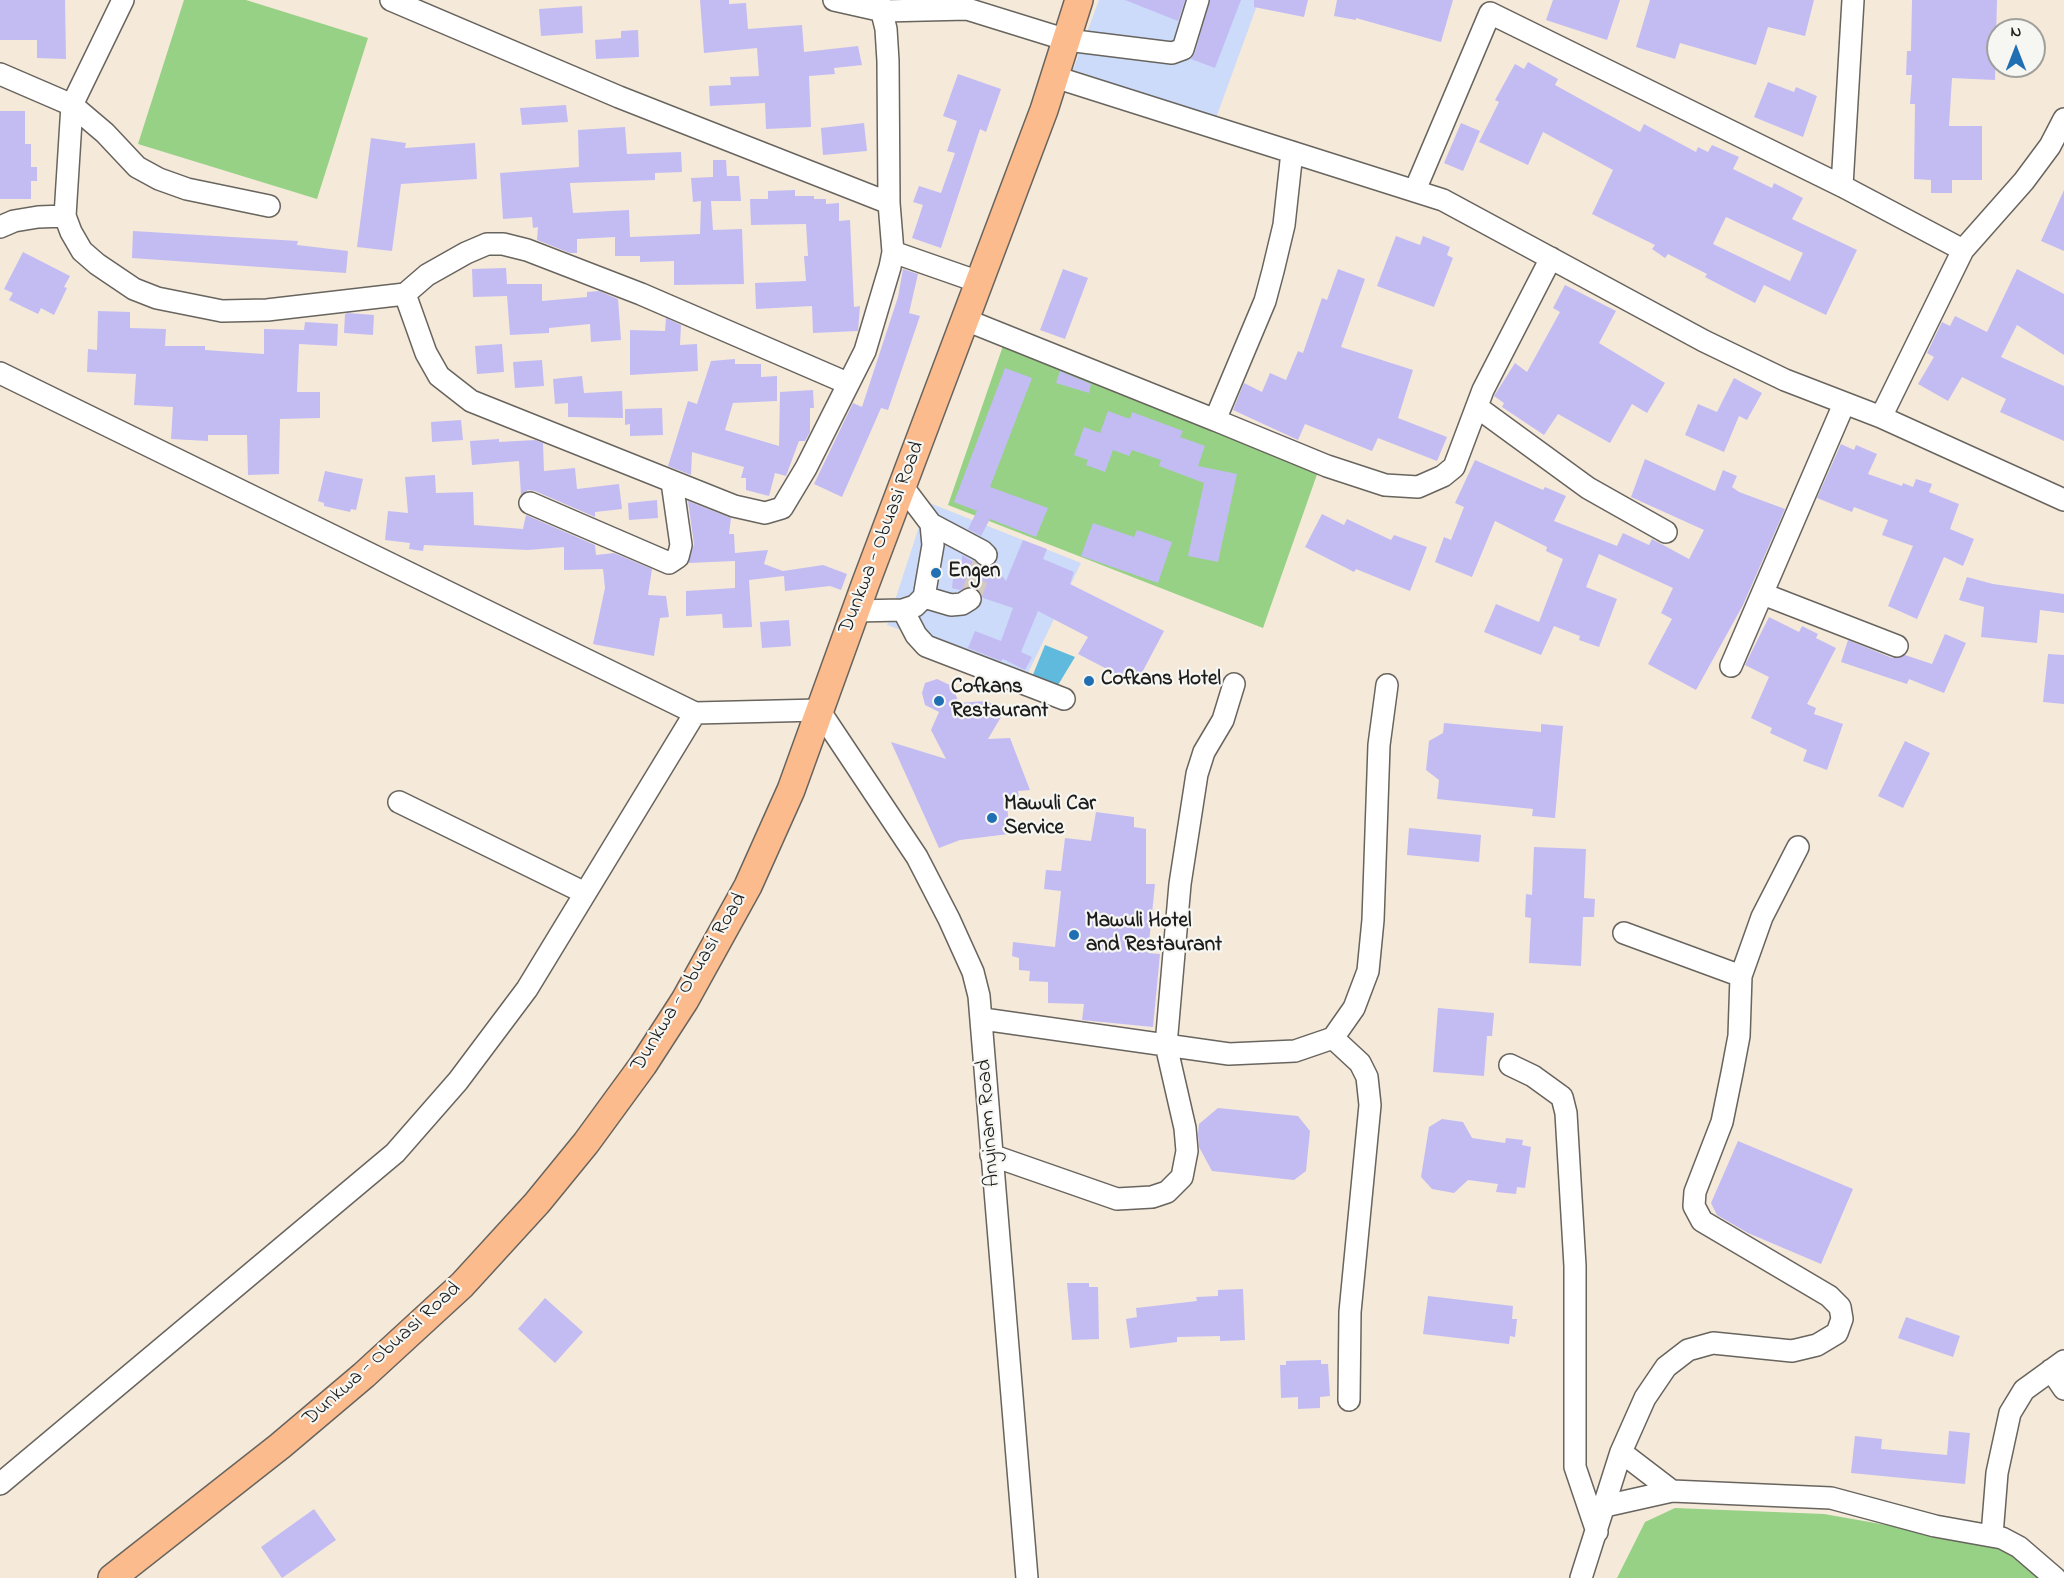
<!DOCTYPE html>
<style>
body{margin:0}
#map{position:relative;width:2064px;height:1578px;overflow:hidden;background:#f5e9da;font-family:"Indie Flower",sans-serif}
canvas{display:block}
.north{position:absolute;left:1986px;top:18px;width:60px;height:60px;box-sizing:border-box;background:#f6f6f2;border:2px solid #9f9f9c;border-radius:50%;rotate:0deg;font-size:16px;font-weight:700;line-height:24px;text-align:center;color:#1c1c1c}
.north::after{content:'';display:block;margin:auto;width:21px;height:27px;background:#1f6fb2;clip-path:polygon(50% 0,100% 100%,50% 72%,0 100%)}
</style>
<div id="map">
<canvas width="2064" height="1578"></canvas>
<div class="north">N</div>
</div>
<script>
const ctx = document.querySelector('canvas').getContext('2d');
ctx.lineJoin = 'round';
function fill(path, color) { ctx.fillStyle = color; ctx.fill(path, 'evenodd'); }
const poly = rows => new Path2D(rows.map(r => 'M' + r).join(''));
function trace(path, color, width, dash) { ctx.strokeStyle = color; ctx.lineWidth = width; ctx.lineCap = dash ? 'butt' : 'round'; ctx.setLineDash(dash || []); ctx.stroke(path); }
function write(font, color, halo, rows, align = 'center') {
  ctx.font = font + ' "Indie Flower",sans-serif'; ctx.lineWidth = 4.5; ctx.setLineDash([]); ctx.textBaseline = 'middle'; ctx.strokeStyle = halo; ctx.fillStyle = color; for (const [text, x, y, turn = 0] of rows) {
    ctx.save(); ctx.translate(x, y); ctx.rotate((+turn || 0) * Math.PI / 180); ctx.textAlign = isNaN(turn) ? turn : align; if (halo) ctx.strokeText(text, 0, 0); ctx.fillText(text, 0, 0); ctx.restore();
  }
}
const built = poly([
 [1099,0,1259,0,1216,118,1073,70],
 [927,502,1081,563,1027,675,887,625]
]);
const green = poly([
 [184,0,246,0,368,38,317,199,138,144],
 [1004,343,1321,463,1263,628,948,505],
 [1675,1508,1824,1514,2006,1546,2042,1578,1617,1578,1645,1522]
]);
const water = poly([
 [1045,645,1075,657,1055,690,1032,677]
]);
const building = poly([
 [0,0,65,0,66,59,37,58,37,40,0,40],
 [700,0,729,0,729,4,746,3,748,29,802,25,804,52,858,46,862,65,834,68,835,74,809,76,811,127,766,129,765,103,710,106,709,86,731,85,730,77,759,76,757,48,704,53],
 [1125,0,1185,0,1178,21],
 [1210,0,1241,0,1215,68,1191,59,1195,53],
 [1254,0,1308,0,1304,17,1254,7],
 [1337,0,1453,0,1441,42,1356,18,1356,20,1334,16],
 [1553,0,1620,0,1607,40,1546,20],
 [1650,0,1814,0,1805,36,1768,27,1756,65,1680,43,1675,59,1636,47],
 [1912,0,1997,0,1995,80,1952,78,1949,126,1982,126,1982,180,1952,180,1952,193,1931,193,1931,180,1914,179,1915,104,1910,104,1912,75,1906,75,1907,51,1911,51],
 [582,6,583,33,541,36,539,9],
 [638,30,639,57,596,59,595,40,621,38,621,31],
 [1528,62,1558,79,1555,85,1640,132,1644,124,1696,152,1698,147,1708,152,1712,145,1739,157,1733,169,1772,188,1774,183,1803,198,1792,219,1857,250,1826,315,1764,285,1755,303,1705,277,1707,274,1668,254,1665,258,1652,249,1655,245,1592,214,1613,170,1543,132,1528,165,1479,142,1499,102,1495,100,1515,64,1524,69],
 [1726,217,1803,253,1790,281,1713,244],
 [958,74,1001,89,986,132,980,129,941,248,912,238,923,205,913,202,919,186,941,193,955,153,947,151,957,121,943,116],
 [1768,82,1794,92,1796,87,1817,96,1803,137,1754,117],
 [566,105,568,122,522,125,520,108],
 [0,111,25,111,25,144,31,144,31,167,37,167,37,181,31,181,31,199,0,199],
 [864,123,867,151,823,155,821,128],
 [1461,123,1480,131,1463,171,1444,163],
 [625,127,627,154,681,152,682,172,655,173,655,180,570,183,573,213,629,210,630,237,700,234,701,201,693,202,691,178,713,177,713,160,726,160,727,176,739,176,741,201,711,201,713,230,742,229,744,284,674,285,674,261,640,262,640,256,615,256,615,237,577,239,577,253,570,253,537,240,538,227,533,228,532,217,503,219,500,173,579,167,578,130],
 [371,138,406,143,405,148,475,143,477,179,401,184,392,251,357,247],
 [795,190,795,196,814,196,814,199,826,199,826,204,839,203,839,221,850,220,854,307,860,306,858,331,813,333,812,306,756,309,755,283,806,281,804,256,808,256,806,224,751,225,750,199,768,199,768,191],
 [2064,190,2064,251,2041,241],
 [133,231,298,241,297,245,348,251,346,273,132,258],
 [1396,236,1420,245,1423,236,1450,247,1447,255,1453,258,1434,307,1377,286],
 [23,252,70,276,64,287,67,288,54,315,41,308,38,314,9,300,13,293,4,289],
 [506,268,507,284,542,284,542,301,587,297,587,292,599,291,618,299,621,340,591,342,590,324,549,328,549,333,510,335,507,296,473,297,472,269],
 [903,269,918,274,909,313,920,316,888,410,881,408,842,497,814,484,853,403,862,407,898,297],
 [1063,269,1088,278,1065,339,1040,330],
 [1338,269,1365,279,1341,347,1413,370,1398,418,1447,437,1437,461,1378,438,1372,451,1305,424,1298,440,1233,410,1244,383,1262,392,1270,373,1286,380,1298,351,1303,353,1322,298,1327,300],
 [2017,269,2064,294,2064,355,2017,325,2001,357,2064,386,2064,441,2000,412,2006,399,1962,377,1948,401,1918,384,1934,357,1927,353,1942,322,1950,326,1955,316,1987,332],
 [1565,285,1616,311,1599,343,1665,383,1647,413,1632,404,1610,443,1558,414,1544,435,1502,407,1504,403,1494,396,1515,363,1527,372,1560,312,1553,308],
 [98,311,130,312,130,328,166,329,165,346,205,346,205,350,264,354,264,329,304,330,305,322,338,324,337,346,299,344,297,392,320,392,320,418,280,419,279,474,248,475,247,435,208,435,208,441,171,439,173,407,134,405,136,374,87,372,88,349,97,350],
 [348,313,374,315,373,335,344,333,345,314],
 [666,318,681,325,680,345,697,344,698,371,630,375,630,330,665,331],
 [502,344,504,372,477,374,475,346],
 [735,359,735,364,761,364,761,377,777,376,777,401,733,403,725,430,779,446,780,392,813,390,814,408,810,408,810,432,805,441,799,441,786,476,775,473,769,496,746,490,746,478,741,478,744,467,692,452,691,475,668,466,688,401,697,404,711,361],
 [542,360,544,386,515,388,513,362],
 [1005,368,1032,378,990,487,1048,508,1036,537,990,519,981,536,968,529,977,511,954,502],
 [1060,371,1091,384,1089,393,1056,383],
 [582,376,584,393,622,391,623,418,568,417,568,403,555,404,553,379],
 [1734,378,1762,393,1747,420,1739,416,1724,452,1685,435,1698,404,1717,412],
 [662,408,663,435,630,436,630,424,625,425,625,409],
 [1108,411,1130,419,1132,412,1183,431,1180,437,1205,446,1198,466,1237,474,1218,562,1188,556,1204,483,1159,466,1161,460,1132,450,1129,456,1113,450,1105,472,1086,465,1088,460,1074,455,1084,427,1100,433],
 [461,420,463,440,432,442,431,422],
 [499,439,499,442,535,440,543,443,544,471,575,468,577,489,619,484,622,509,595,512,595,517,535,491,528,490,521,495,519,461,472,465,470,441],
 [1841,444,1854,450,1856,445,1877,454,1868,474,1902,486,1903,483,1913,487,1916,479,1932,484,1929,492,1959,504,1950,529,1974,539,1963,566,1944,557,1917,619,1888,606,1913,546,1882,535,1888,520,1854,507,1852,512,1817,498],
 [1645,459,1715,491,1723,470,1737,476,1732,487,1739,492,1785,509,1743,605,1696,690,1648,664,1672,619,1661,613,1673,588,1599,554,1586,587,1617,599,1599,647,1579,640,1580,636,1554,626,1541,655,1484,632,1496,604,1539,622,1563,559,1546,551,1547,547,1495,521,1472,577,1435,562,1444,537,1451,540,1464,507,1455,503,1475,460,1543,490,1545,487,1566,496,1554,521,1617,546,1623,533,1649,545,1652,539,1689,559,1704,530,1631,497],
 [325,471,363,479,356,510,351,509,350,512,324,506,324,503,318,501],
 [435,475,436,493,473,492,474,525,523,529,526,515,595,545,596,555,614,553,652,569,648,595,666,596,669,617,660,618,654,656,593,644,605,588,603,569,564,570,564,547,528,550,424,545,423,551,409,549,410,543,385,540,388,511,408,513,405,477],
 [657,500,658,518,629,520,628,503],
 [688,501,731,518,729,534,734,534,735,553,768,550,764,564,783,571,823,565,847,574,841,590,830,586,785,591,784,576,749,580,752,627,723,628,722,614,686,616,686,591,735,588,735,561,688,563,694,544],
 [1322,514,1344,525,1347,519,1391,540,1394,535,1427,547,1410,591,1356,569,1354,572,1305,547],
 [1093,523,1134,537,1137,530,1172,542,1158,583,1081,556],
 [1023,540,1047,549,1043,559,1074,572,1070,584,1164,631,1136,684,1078,654,1088,637,1038,611,1021,652,1032,657,1025,670,1003,659,1001,661,968,648,975,631,1001,641,1013,608,983,598,975,588,969,586,960,590,952,588,954,568,962,561,962,555,982,567,994,565,1006,581],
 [1967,577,1993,584,2064,594,2064,613,2040,610,2037,643,1981,637,1984,607,1959,600],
 [1769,617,1799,632,1802,626,1818,634,1816,638,1836,648,1807,704,1816,708,1814,714,1843,724,1827,770,1803,761,1807,750,1770,733,1772,728,1751,718,1769,677,1745,665],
 [789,620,791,646,762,648,760,622],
 [1945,634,1966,643,1944,693,1909,679,1907,684,1841,662,1848,640,1892,658,1905,655,1932,664],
 [2048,654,2064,655,2064,704,2043,702],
 [937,679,952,686,959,703,985,701,996,705,1001,717,988,739,1010,738,1030,790,1018,791,1019,798,1007,799,1009,834,960,840,939,848,891,742,946,759,931,730,939,712,925,705,922,693,925,683],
 [1444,723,1541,732,1541,724,1563,726,1555,818,1532,816,1533,809,1437,799,1439,780,1426,770,1429,741,1443,733],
 [1905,741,1930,753,1903,808,1878,796],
 [1096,812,1134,817,1134,827,1146,829,1146,884,1155,884,1148,953,1160,954,1153,1027,1082,1020,1084,1004,1048,1003,1048,982,1029,981,1030,971,1019,970,1019,958,1012,956,1013,942,1055,947,1061,891,1044,889,1046,870,1061,871,1065,838,1091,841],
 [1409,828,1481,835,1479,862,1407,855],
 [1534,847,1586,849,1584,898,1595,899,1594,917,1583,917,1581,966,1529,963,1531,918,1525,917,1526,894,1532,895],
 [1438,1008,1494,1013,1492,1036,1487,1036,1484,1076,1433,1072],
 [1218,1108,1298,1116,1310,1131,1306,1171,1294,1180,1212,1171,1199,1147,1198,1134,1199,1124],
 [1442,1119,1463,1122,1472,1138,1505,1143,1506,1138,1523,1140,1522,1145,1531,1147,1525,1188,1517,1187,1516,1194,1496,1192,1498,1184,1468,1180,1454,1193,1432,1189,1421,1177,1429,1127],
 [1738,1141,1853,1189,1821,1264,1748,1233,1717,1215,1711,1203],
 [1067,1283,1089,1283,1089,1287,1098,1287,1099,1339,1072,1340],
 [1243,1289,1245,1340,1220,1341,1220,1336,1177,1337,1177,1342,1130,1348,1126,1319,1137,1317,1136,1308,1197,1301,1196,1297,1218,1296,1218,1290],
 [1428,1296,1513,1306,1512,1319,1517,1319,1515,1337,1510,1336,1509,1344,1423,1334],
 [545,1298,583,1332,555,1363,518,1329],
 [1906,1317,1960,1336,1953,1357,1898,1338],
 [1321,1360,1321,1364,1328,1364,1330,1396,1320,1397,1320,1408,1298,1409,1298,1397,1281,1398,1280,1365,1286,1365,1286,1361],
 [1949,1431,1970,1433,1965,1484,1851,1473,1855,1436,1882,1439,1881,1449,1947,1455],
 [314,1509,336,1540,282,1578,261,1547]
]);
const minorTunnel = poly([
 [970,599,986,555]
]);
const minor = poly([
 [391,0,619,97,889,203],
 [834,0,883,11,967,9,1067,40,1172,53,1183,49,1198,0],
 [0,74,72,105,123,0],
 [1055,77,1443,200,1704,341,1785,380,1881,417,2064,500],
 [72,105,65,216,71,232,82,251,97,264,134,289,157,298,222,311,267,310,405,294,427,275,466,253,487,244,503,244,527,250,641,294,847,383],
 [72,105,105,133,137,167,159,179,187,189,269,206],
 [1842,186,1853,0],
 [1415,190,1490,13,1842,186,1963,250,1881,417],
 [0,227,14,221,38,217,65,216],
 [1963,250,2024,181,2050,146,2064,119],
 [893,252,979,282],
 [405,294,426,353,439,376,471,401,734,506,765,513,782,508,806,468,865,351,890,267,893,252,889,203,888,61,886,29,879,0],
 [966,320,1215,420,1265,301,1273,271,1284,225,1292,152],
 [0,373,695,713,819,710,917,857,949,919,973,972,979,996,1027,1578],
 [1477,407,1588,488,1666,532],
 [1215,420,1327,466,1385,485,1418,487,1443,476,1454,467,1483,390,1551,258],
 [530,503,669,563,678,557,681,545,672,482],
 [931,524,982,551,986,555],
 [1763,594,1897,646],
 [924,597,951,605,962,604,970,599],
 [903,610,916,635,926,646,1064,699],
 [855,611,903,610,915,606,924,597,933,545,931,524,903,487],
 [1731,666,1844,404],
 [399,802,585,893],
 [1741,976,1762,917,1798,847],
 [983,1019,1229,1054,1295,1051,1333,1038,1354,1008,1368,971,1373,920,1379,745,1387,685],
 [1333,1038,1360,1063,1367,1077,1370,1105,1350,1312,1349,1400],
 [1510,1065,1533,1076,1562,1097,1566,1113,1575,1266,1575,1467,1597,1532],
 [991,1155,1117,1199,1152,1197,1167,1192,1182,1177,1187,1151,1185,1128,1166,1045,1180,884,1197,774,1204,752,1223,720,1234,684],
 [2051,1370,2064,1389],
 [1621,1452,1672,1491],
 [0,1484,395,1153,458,1081,527,989,695,713],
 [1605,1506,1672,1491,1831,1498,1935,1526,2002,1538,2019,1547,2055,1578],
 [1992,1535,1997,1473,2010,1413,2024,1390,2064,1361],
 [1581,1578,1621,1452,1645,1398,1666,1367,1688,1350,1713,1343,1792,1351,1817,1345,1837,1333,1842,1319,1840,1307,1829,1296,1702,1221,1694,1206,1695,1192,1722,1122,1732,1073,1739,1036,1741,976,1624,933]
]);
const major = poly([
 [112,1578,280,1446,364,1375,462,1285,537,1203,586,1143,643,1065,685,1000,748,886,791,790,865,585,1044,110,1079,0]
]);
const markers = [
 [936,573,6,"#1f6fb2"],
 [1089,681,6,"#1f6fb2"],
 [939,701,6,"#1f6fb2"],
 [992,818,6,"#1f6fb2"],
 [1074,935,6,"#1f6fb2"]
];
const streetNames = [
 ["Dunkwa - Obuasi Road",883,538,-69],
 ["Dunkwa - Obuasi Road",690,983,-59],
 ["Anyinam Road",990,1123,-94],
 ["Dunkwa - Obuasi Road",383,1355,-42]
];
const poiNames = [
 ["Engen",948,573],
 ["Cofkans Hotel",1101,681],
 ["Cofkans",951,689],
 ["Restaurant",951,713],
 ["Mawuli Car",1004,806],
 ["Service",1004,830],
 ["Mawuli Hotel",1086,923],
 ["and Restaurant",1086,947]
];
fill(built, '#ccdbf9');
fill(green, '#96d185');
fill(water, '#5fbadd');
fill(building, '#c3bcf3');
trace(minorTunnel, '#d4cabe', 21, [21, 10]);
trace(minor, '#68645e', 24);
trace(major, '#68645e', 30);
trace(minor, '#fff', 21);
trace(major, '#fbbb8c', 27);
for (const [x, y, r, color] of markers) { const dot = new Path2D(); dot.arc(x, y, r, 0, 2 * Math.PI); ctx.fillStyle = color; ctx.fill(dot); trace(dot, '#f6f6f2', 2); }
write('21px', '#1c1c1c', '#f6f6f2', streetNames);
write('bold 21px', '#1c1c1c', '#f6f6f2', poiNames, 'left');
</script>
